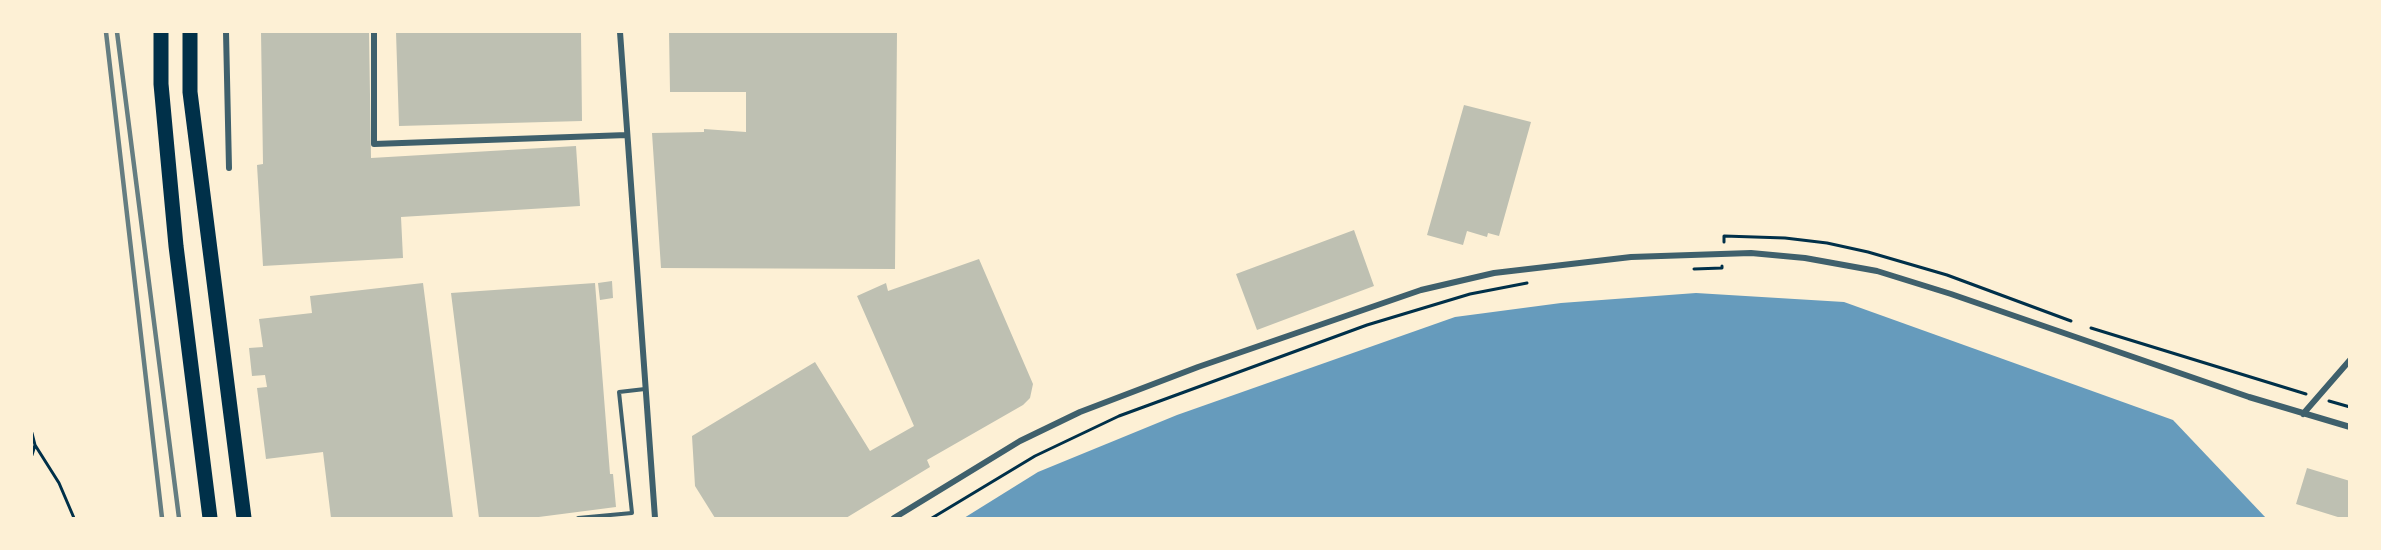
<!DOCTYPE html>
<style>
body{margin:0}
#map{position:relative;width:2381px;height:550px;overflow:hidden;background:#fdf0d5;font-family:Barlow,sans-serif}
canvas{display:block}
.frame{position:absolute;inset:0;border:33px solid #fdf0d5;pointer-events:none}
</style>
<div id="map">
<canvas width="2381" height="550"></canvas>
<div class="frame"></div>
</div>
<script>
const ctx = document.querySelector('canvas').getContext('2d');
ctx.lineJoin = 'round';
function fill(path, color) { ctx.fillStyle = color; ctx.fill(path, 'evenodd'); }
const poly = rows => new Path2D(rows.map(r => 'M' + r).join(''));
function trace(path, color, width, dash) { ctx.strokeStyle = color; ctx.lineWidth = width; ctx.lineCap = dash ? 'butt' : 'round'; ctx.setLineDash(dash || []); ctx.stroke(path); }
const water = poly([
 [1696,293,1844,302,2173,420,2266,518,964,518,1038,472,1177,415,1455,317,1561,303]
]);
const building = poly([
 [261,32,369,32,371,158,576,146,580,206,401,217,403,258,263,266,257,165,263,164],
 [396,32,581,32,582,121,399,126],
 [669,32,897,32,895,269,661,268,652,133,704,132,704,129,746,132,746,92,670,92],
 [1464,105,1531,122,1499,236,1488,233,1487,237,1467,231,1463,245,1427,235],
 [1354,230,1374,286,1257,330,1236,274],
 [979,259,1033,384,1030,398,1023,405,927,460,930,467,846,518,715,518,695,486,692,436,815,362,870,451,914,426,857,296,886,283,888,291],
 [612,281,613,298,600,300,598,283],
 [423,283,453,518,331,518,323,452,266,459,257,388,267,387,265,375,252,376,249,348,263,347,259,319,312,313,310,296],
 [595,283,610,474,613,474,616,507,531,518,479,518,451,293],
 [2307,468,2350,481,2350,518,2341,518,2296,504]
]);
const path = poly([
 [1724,242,1724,236,1785,238,1827,243,1868,252,1947,275,2071,321],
 [1694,269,1722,268,1722,266],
 [2091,328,2306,394],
 [2329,401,2350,407],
 [32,433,35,445,59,483,74,518],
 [32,455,35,445],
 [932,518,1035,456,1119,416,1367,325,1470,294,1527,283]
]);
const service = poly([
 [578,518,632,513,619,392,645,389]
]);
const minor = poly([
 [226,32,229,168],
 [374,32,374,144,627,135],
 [620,32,655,518],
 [2303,414,2350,360],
 [894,518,1020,441,1080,412,1198,367,1421,290,1494,273,1631,257,1751,253,1805,258,1877,271,1951,294,2249,397,2350,427]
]);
const motorway = poly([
 [161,32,161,84,176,246,210,518],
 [190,32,190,92,244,518]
]);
const rail = poly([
 [106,32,162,518],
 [117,32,179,518]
]);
fill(water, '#669bbc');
fill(building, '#bec0b2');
trace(path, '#003049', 3);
trace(service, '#3f606c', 4);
trace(minor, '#3f606c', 6);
trace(motorway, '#003049', 15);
trace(rail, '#657d81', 4.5);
</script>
